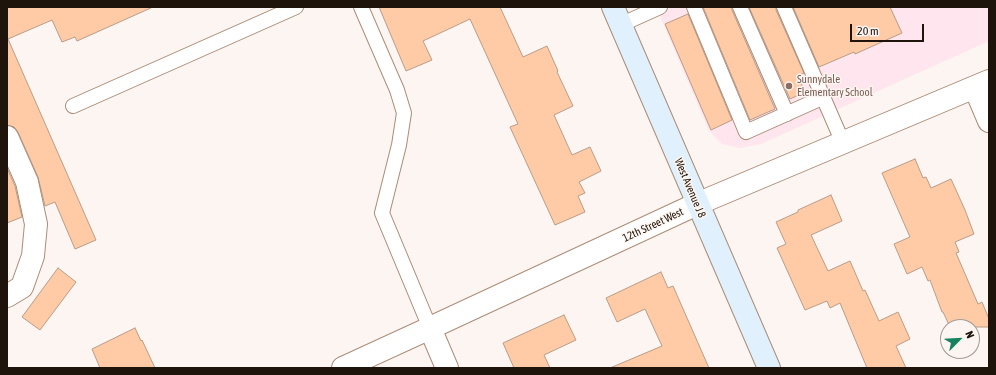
<!DOCTYPE html>
<style>
body{margin:0}
#map{position:relative;width:996px;height:375px;overflow:hidden;background:#fcf5f1;font-family:"Asap Condensed",sans-serif}
canvas{display:block}
.frame{position:absolute;inset:0;border:8px solid #1f140c;pointer-events:none}
.north{position:absolute;left:940px;top:319px;width:40px;height:40px;box-sizing:border-box;background:#fcf5f1;border:1px solid #a49b95;border-radius:50%;rotate:66deg;font-size:11px;font-weight:700;line-height:16px;text-align:center;color:#1f140c}
.north::after{content:'';display:block;margin:auto;width:14px;height:18px;background:#17825e;clip-path:polygon(50% 0,100% 100%,50% 72%,0 100%)}
.scale{position:absolute;left:850px;top:24px;width:74px;height:18px;box-sizing:border-box;border:2px solid #1f140c;border-top:0;padding-left:5px;font-size:12px;line-height:14px;white-space:nowrap;color:#1f140c;-webkit-text-stroke:3px #fcf5f1;paint-order:stroke}
</style>
<div id="map">
<canvas width="996" height="375"></canvas>
<div class="frame"></div>
<div class="north">N</div>
<div class="scale">20 m</div>
</div>
<script>
const ctx = document.querySelector('canvas').getContext('2d');
ctx.lineJoin = 'round';
function fill(path, color) { ctx.fillStyle = color; ctx.fill(path, 'evenodd'); }
const poly = rows => new Path2D(rows.map(r => 'M' + r).join(''));
function trace(path, color, width, dash) { ctx.strokeStyle = color; ctx.lineWidth = width; ctx.lineCap = dash ? 'butt' : 'round'; ctx.setLineDash(dash || []); ctx.stroke(path); }
function write(font, color, halo, rows, align = 'center') {
  ctx.font = font + ' "Asap Condensed",sans-serif'; ctx.lineWidth = 3; ctx.setLineDash([]); ctx.textBaseline = 'middle'; ctx.strokeStyle = halo; ctx.fillStyle = color; for (const [text, x, y, turn = 0] of rows) {
    ctx.save(); ctx.translate(x, y); ctx.rotate((+turn || 0) * Math.PI / 180); ctx.textAlign = isNaN(turn) ? turn : align; if (halo) ctx.strokeText(text, 0, 0); ctx.fillText(text, 0, 0); ctx.restore();
  }
}
const education = poly([
 [656,7,989,7,989,41,761,144,740,148,722,144,709,131]
]);
const building = poly([
 [7,7,153,7,77,41,75,37,62,42,52,20,8,39,96,240,75,249,55,202,45,206,38,177,18,132,14,127,7,125,7,7],
 [379,7,500,7,523,57,547,46,558,71,557,72,573,106,554,115,572,155,590,147,601,171,579,182,585,193,578,196,585,212,555,225,510,127,518,124,470,19,423,41,432,60,406,71,379,7],
 [703,7,732,7,732,10,775,109,750,120,703,7],
 [749,7,776,7,776,10,804,73,798,76,805,92,790,99,749,7],
 [793,7,890,7,902,33,855,54,854,52,819,67,793,7],
 [688,14,732,120,711,130,665,24,688,14],
 [915,159,923,178,926,177,931,188,951,179,965,210,974,234,955,242,959,252,956,253,978,304,982,302,989,319,989,327,950,327,943,312,942,312,930,280,928,281,922,267,907,274,894,244,910,237,882,173,915,159],
 [7,168,15,186,22,217,7,223,7,168],
 [831,195,842,221,811,235,828,271,850,261,863,291,865,290,879,321,898,312,910,339,896,346,906,368,867,368,840,303,830,308,827,301,805,310,777,248,786,244,776,222,798,212,798,210,831,195],
 [58,268,76,282,40,330,22,317,58,268],
 [661,272,668,288,673,286,709,368,610,368,662,346,645,309,617,322,606,298,661,272],
 [564,315,576,340,544,355,550,368,514,368,503,343,564,315],
 [135,328,141,341,142,340,155,368,100,368,92,349,135,328]
]);
const lane = poly([
 [361,7,397,90,404,113,399,145,382,213,430,328],
 [694,7,746,132,824,97],
 [740,7,787,114],
 [784,7,843,143],
 [620,25,660,7],
 [73,106,296,7]
]);
const street = poly([
 [975,88,989,121],
 [7,137,27,182,36,224,33,256,22,287,7,296],
 [430,328,447,368],
 [343,368,430,328,697,204,989,81]
]);
const secondary = poly([
 [613,7,769,368]
]);
const markers = [
 [789,86,4,"#8d6e63"]
];
const educationNames = [
 ["Sunnydale",797,80],
 ["Elementary School",797,93]
];
const streetNames = [
 ["West Avenue J 8",690,188,67],
 ["12th Street West",653,225,-25]
];
fill(education, '#ffe5ed');
fill(building, '#ffcba7');
trace(building, '#ba9b86', 1);
trace(lane, '#ab8c78', 16);
trace(street, '#ab8c78', 24);
trace(secondary, '#ab8c78', 24);
trace(lane, '#fff', 14);
trace(street, '#fff', 22);
trace(secondary, '#e0f0fc', 22);
for (const [x, y, r, color] of markers) { const dot = new Path2D(); dot.arc(x, y, r, 0, 2 * Math.PI); ctx.fillStyle = color; ctx.fill(dot); trace(dot, '#fcf5f1', 1.5); }
write('11px', '#785e54', '#fcf5f1', educationNames, 'left');
write('11px', '#1f140c', '#fcf5f1', streetNames);
</script>
